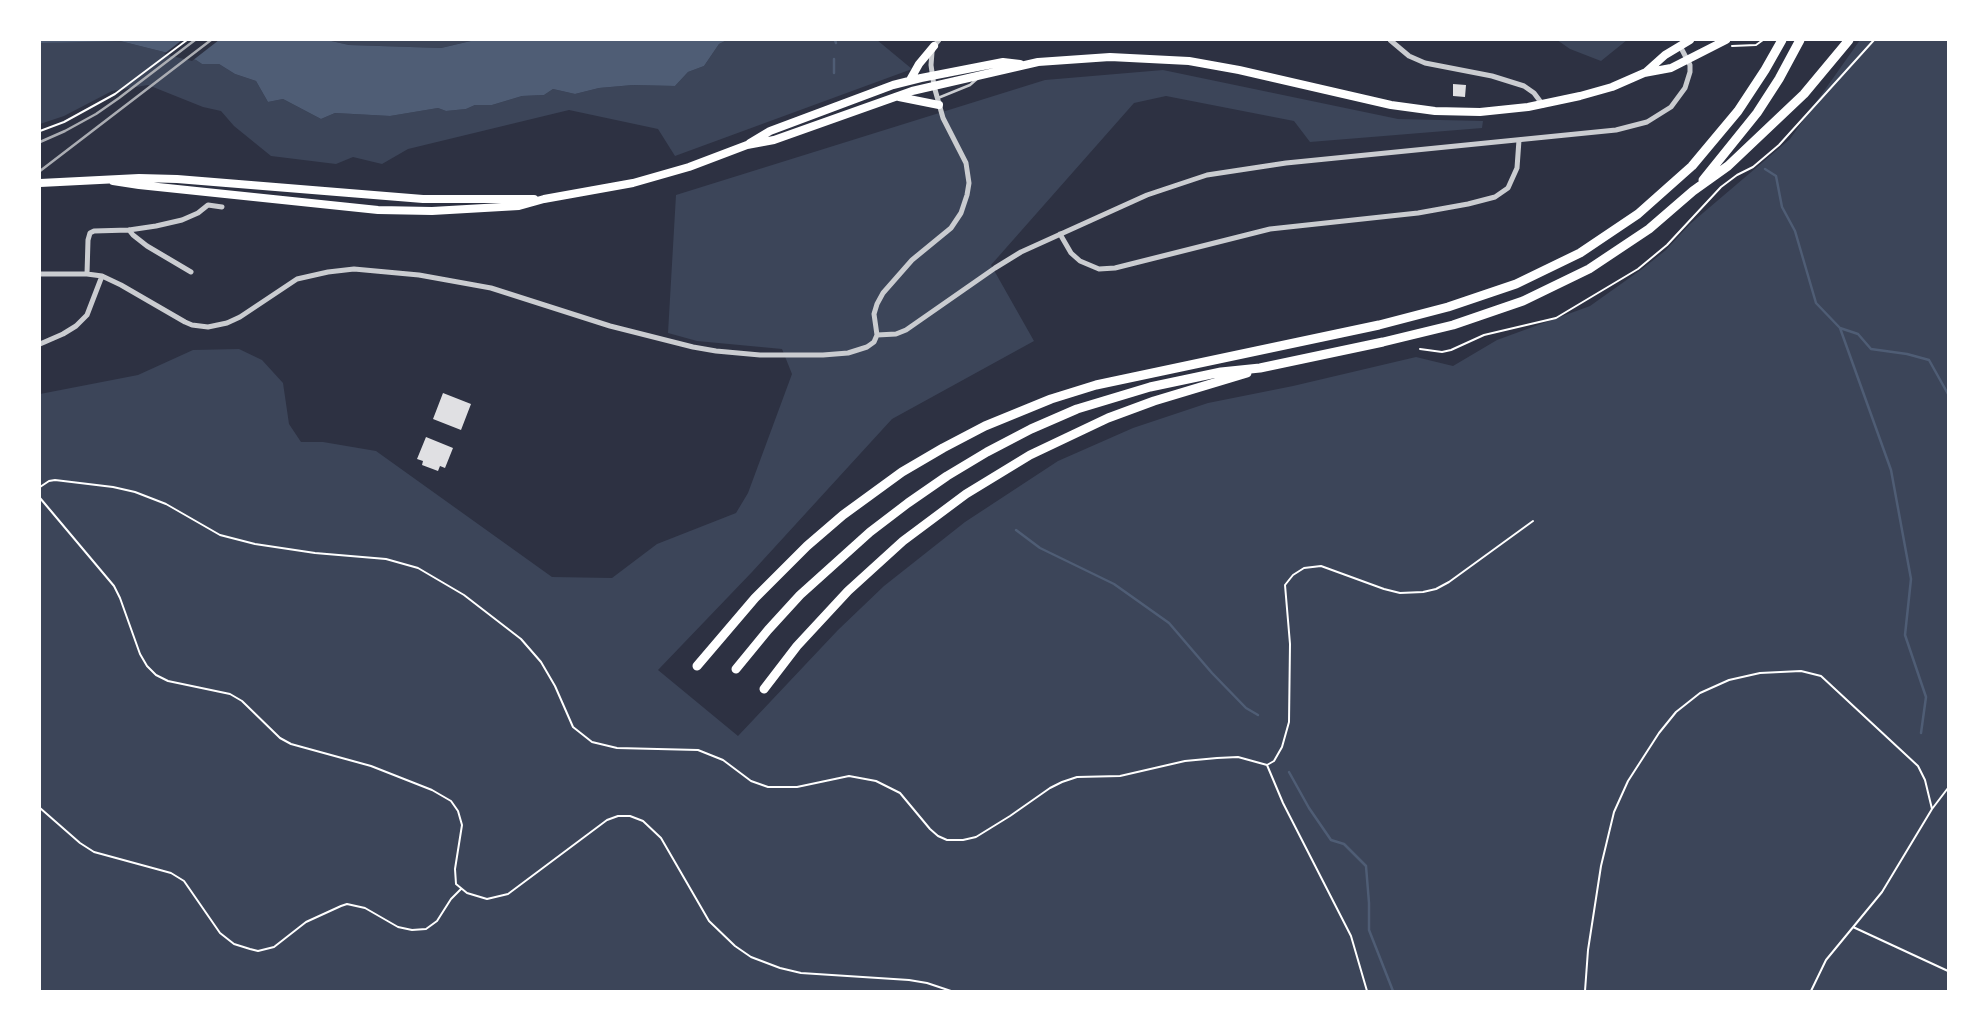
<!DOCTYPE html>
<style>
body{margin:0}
#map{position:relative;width:1988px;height:1031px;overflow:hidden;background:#2d3142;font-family:Manrope,sans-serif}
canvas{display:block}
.frame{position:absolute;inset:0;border:41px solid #fff;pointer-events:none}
</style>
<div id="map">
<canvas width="1988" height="1031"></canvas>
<div class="frame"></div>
</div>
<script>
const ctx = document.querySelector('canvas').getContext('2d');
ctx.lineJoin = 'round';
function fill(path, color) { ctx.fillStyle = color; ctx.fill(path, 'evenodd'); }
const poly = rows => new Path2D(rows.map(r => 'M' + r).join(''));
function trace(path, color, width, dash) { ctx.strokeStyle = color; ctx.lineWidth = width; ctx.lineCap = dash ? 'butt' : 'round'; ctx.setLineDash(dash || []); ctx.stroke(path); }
const green = poly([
 [98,40,120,41,196,60,202,64,219,64,235,74,256,81,268,102,283,99,321,119,335,113,390,116,438,108,446,111,466,109,475,105,492,105,522,96,544,95,553,89,575,94,599,88,633,85,675,86,688,72,704,66,719,44,727,40,877,40,912,69,675,156,658,129,569,110,408,149,382,164,353,157,336,164,271,156,234,126,221,111,203,107,148,85,112,91,64,116,40,124,40,43],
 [327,40,475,40,441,48,349,45],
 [1557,40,1627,40,1601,61,1570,49],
 [1860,40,1948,40,1948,991,40,991,40,394,138,375,193,350,239,349,262,360,283,383,289,424,301,442,323,442,376,451,552,577,612,578,657,544,736,513,748,493,792,374,782,349,697,341,668,333,676,195,1045,80,1163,70,1398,119,1483,121,1482,128,1310,142,1294,121,1166,96,1134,103,991,265,1034,341,892,419,752,572,658,670,738,736,838,630,884,586,965,522,1058,461,1133,428,1208,403,1293,386,1416,357,1453,366,1497,340,1590,306,1642,269,1666,250,1690,224,1790,139]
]);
const water = poly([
 [40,40,327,40,349,45,441,48,475,40,727,40,719,44,704,66,688,72,675,86,633,85,599,88,575,94,553,89,544,95,522,96,492,105,475,105,466,109,446,111,438,108,390,116,335,113,321,119,283,99,268,102,256,81,235,74,219,64,202,64,196,60,120,41,40,43]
]);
const pier = poly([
 [182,40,219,40,192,61,164,54]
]);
const stream = poly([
 [835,40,836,43],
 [834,59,834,73],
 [1765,169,1776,176,1782,207,1795,231,1816,303,1840,328,1891,470,1911,579,1905,635,1926,697,1921,733],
 [1840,328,1858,334,1871,349,1907,354,1929,360,1948,394],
 [1016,530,1040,548,1114,584,1169,623,1212,673,1246,708,1258,715],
 [1289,772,1309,808,1331,840,1344,844,1366,866,1369,903,1369,930,1393,991]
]);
const building = poly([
 [1453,84,1466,85,1465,97,1453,96],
 [443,393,471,404,461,430,433,419],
 [426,437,453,448,445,468,440,466,438,471,422,465,423,461,417,459]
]);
const path = poly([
 [1732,46,1756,45,1763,40],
 [40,131,64,122,115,94,187,40],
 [1420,349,1442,352,1451,350,1484,335,1556,318,1638,269,1667,245,1721,187,1737,175,1753,167,1779,145,1874,40],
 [40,487,49,481,55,480,113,487,135,492,166,504,220,535,255,544,315,553,386,559,418,568,464,595,521,639,541,662,555,686,573,727,592,742,617,748,698,750,723,760,751,781,768,787,797,787,849,776,876,781,900,793,930,829,938,836,947,840,963,840,976,837,1010,816,1050,788,1062,782,1077,777,1120,776,1185,761,1217,758,1238,757,1267,765],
 [40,498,114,586,120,598,140,654,147,666,156,675,168,681,230,694,242,701,280,738,291,744,371,766,432,790,451,801,458,811,462,825,455,869,456,884,467,893,487,899,508,894,607,820,618,816,630,816,643,821,661,838,709,921,735,946,751,957,780,968,801,973,909,980,927,983,951,991],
 [1267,765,1274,761,1282,747,1289,722,1290,644,1285,585,1293,575,1304,568,1321,566,1384,589,1400,593,1423,592,1436,589,1449,582,1533,521],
 [1267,765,1283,803,1351,936,1367,991],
 [40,808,80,843,94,852,171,873,184,881,220,933,234,944,250,949,258,951,274,947,306,922,341,906,347,904,365,908,398,927,412,930,426,929,437,921,451,899,461,889],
 [1853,927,1948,971],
 [1585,991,1588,950,1601,866,1614,812,1628,781,1659,733,1676,712,1700,693,1729,680,1760,673,1801,671,1821,676,1918,766,1925,780,1932,809],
 [1811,991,1826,960,1882,892,1932,809,1948,788]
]);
const service = poly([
 [938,98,970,85,978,78]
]);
const minor = poly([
 [1390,40,1409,56,1425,63,1492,76,1524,86,1534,93,1543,105],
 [129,230,133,235,147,246,191,272],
 [1060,234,1071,253,1080,261,1099,269,1115,268,1270,229,1418,213,1468,204,1495,197,1508,188,1517,168,1519,140],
 [40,274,87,274,102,276,121,285,185,322,192,325,208,327,227,323,240,317,297,279,328,272,354,269,419,275,491,288,610,326,693,347,716,351,760,355,823,355,848,353,867,347,874,342,877,335],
 [87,274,88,240,90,233,94,231,129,230,156,226,182,220,198,213,208,205,222,207],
 [877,335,896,334,906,330,995,268,1021,252,1147,195,1207,175,1286,163,1616,130,1647,122,1671,107,1685,88,1690,72,1690,65,1680,46],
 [877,335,874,314,877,304,883,293,912,260,951,228,961,213,967,195,969,183,966,163,943,118,934,86,931,65,932,52,934,46,939,40],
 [40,344,63,334,76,326,87,315,102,276]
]);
const primary = poly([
 [1646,72,1665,55,1690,40],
 [910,80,919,64,934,46],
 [899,97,939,105],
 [750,143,770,131,893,85,921,78,1003,62,1020,64],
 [113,181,139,185,378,210,432,211,519,206,544,199,633,183,689,167,747,145,774,140,912,91,1038,62,1110,57,1189,61,1239,70,1391,105,1435,111,1480,112,1528,107,1580,96,1612,87,1644,73,1671,68,1726,40],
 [40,183,139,178,177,179,423,199,534,199]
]);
const motorway = poly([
 [1703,180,1757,113,1779,79,1800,40],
 [697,666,755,598,807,546,843,515,902,472,943,448,985,426,1051,399,1096,385,1379,325,1448,307,1516,284,1580,253,1638,214,1692,166,1738,111,1765,70,1782,40],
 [736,669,768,630,800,595,870,532,908,503,947,476,987,452,1031,429,1077,409,1150,387,1221,372,1260,368,1383,342,1453,325,1523,301,1589,269,1649,229,1693,191,1728,166,1804,94,1849,40],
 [764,689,797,646,848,591,903,541,966,494,1030,455,1108,418,1154,401,1247,373]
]);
const rail = poly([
 [40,142,65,131,96,114,119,98,195,40],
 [40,171,211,40]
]);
fill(green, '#3c4559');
fill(water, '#4f5d75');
fill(pier, '#2d3142');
trace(stream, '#4f5d75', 2.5);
fill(building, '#e0e0e3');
trace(path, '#fff', 2);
trace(service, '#caccd0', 2.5);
trace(minor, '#caccd0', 5);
trace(primary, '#fff', 8);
trace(motorway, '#fff', 9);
trace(rail, '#abadb3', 2.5);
</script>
